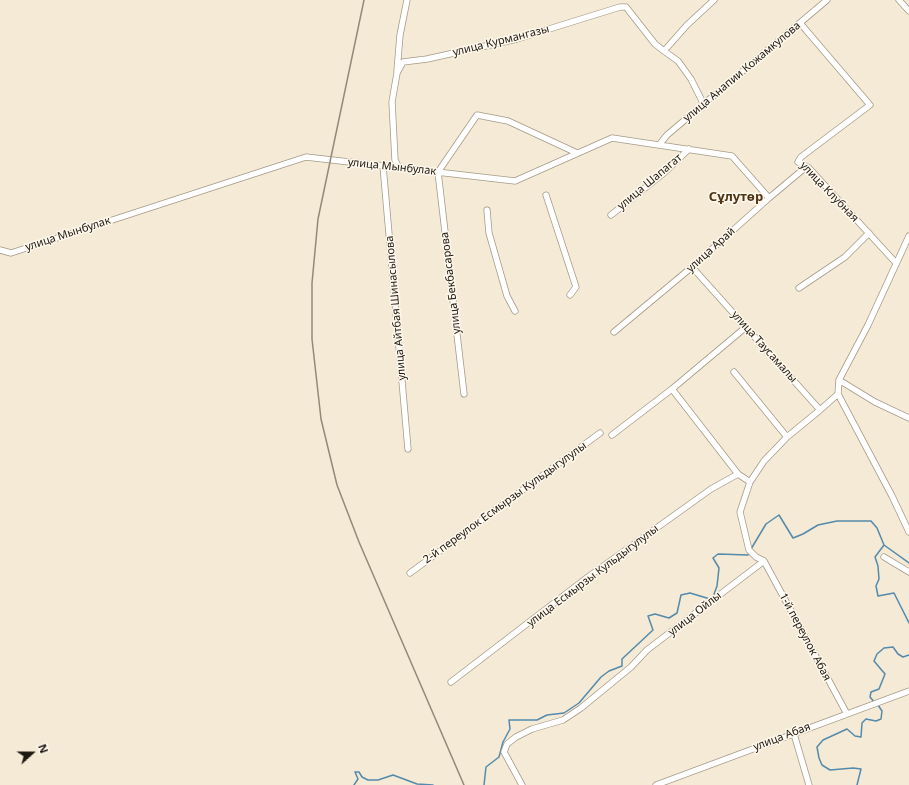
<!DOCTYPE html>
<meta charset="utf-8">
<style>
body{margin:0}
#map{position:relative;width:909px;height:785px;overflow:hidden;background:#f4ead5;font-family:"Noto Sans",sans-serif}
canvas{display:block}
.north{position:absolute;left:12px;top:733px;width:40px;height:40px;-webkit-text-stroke:3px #fef7eb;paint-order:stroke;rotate:69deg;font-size:11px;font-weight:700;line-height:16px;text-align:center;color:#1c1811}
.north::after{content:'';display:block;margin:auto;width:14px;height:18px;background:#1c1811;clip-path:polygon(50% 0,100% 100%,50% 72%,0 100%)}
</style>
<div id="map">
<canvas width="909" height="785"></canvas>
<div class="north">N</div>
</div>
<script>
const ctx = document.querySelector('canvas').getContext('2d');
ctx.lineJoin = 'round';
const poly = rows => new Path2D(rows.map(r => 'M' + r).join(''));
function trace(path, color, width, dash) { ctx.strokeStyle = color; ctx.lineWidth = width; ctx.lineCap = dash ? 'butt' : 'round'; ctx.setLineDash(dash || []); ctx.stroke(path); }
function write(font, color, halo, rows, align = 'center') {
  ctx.font = font + ' "Noto Sans",sans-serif'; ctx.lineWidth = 3; ctx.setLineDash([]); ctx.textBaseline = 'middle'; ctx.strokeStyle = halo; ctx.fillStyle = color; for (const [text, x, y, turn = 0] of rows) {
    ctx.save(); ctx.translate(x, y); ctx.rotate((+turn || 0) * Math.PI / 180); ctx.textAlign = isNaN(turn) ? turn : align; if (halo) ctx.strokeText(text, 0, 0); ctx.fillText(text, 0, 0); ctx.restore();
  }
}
const stream = poly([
 [884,545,875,557,878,566,879,579,876,586,878,596,894,593,909,623],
 [751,549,766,524,779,515,793,538,803,534,818,525,837,521,871,521,877,528,884,545,909,563],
 [713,597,717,586,719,568,713,558,718,554,748,555,749,553],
 [875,703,870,697,871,692,879,689,885,674,874,661,877,654,884,648,893,647,898,654,903,657,909,655],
 [354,785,358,779,355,772,359,772,362,777,368,780,378,780,393,775,417,784,433,785],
 [484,785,486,767,499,757,503,742,510,729,509,720,537,720,547,715,564,713,579,703,601,677,609,671,622,666,622,659,653,630,648,616,655,614,669,618,677,613,681,595,690,593,710,599],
 [857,785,861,769,853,768,830,770,822,765,819,758,817,747,823,740,847,729,855,736,861,737,862,723,866,719,876,721,881,719,882,711,878,705]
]);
const street = poly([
 [899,0,909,11],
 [800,23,870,105,801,157,798,162,809,168,896,263],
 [664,51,678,61,691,79,704,105],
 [397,71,400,35,407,0],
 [659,145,667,135,827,0],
 [383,166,408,449],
 [399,168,395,160,392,102,397,73,403,62,427,59,517,39,620,7,626,7,655,44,664,51,687,25,714,0],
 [546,195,576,287,570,295],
 [487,210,489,233,507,296,515,311],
 [611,215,665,172,689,149],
 [909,236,868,325,839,380,838,394,892,496,909,532],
 [0,250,11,253,306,157,515,181,612,138,732,156,769,198],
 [692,267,820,410,838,394],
 [799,288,845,257,869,233],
 [614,332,692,267,769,198,806,167],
 [734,372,787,437],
 [839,380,875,402,909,418],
 [672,389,746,327],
 [464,394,438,172,477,115,508,121,577,153],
 [612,435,672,389,738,474],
 [884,557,909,572],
 [764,561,847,714],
 [410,573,600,433],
 [451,682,588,577,711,489,738,474,750,482],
 [794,734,809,785],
 [522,785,504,752,507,744,516,737,532,729,563,720,581,708,631,667,647,650,764,561,756,557,749,550,740,512,750,482,764,461,787,437,820,410],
 [656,785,909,691]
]);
const rail = poly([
 [364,0,318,219,312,283,312,339,321,419,337,485,359,542,464,785]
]);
const streetNames = [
 ["улица Курмангазы",501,41,-14],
 ["улица Анапии Кожамкулова",742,72,-40],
 ["улица Мынбулак",392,167,6],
 ["улица Шапагат",650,182,-40],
 ["улица Клубная",829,192,46],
 ["улица Мынбулак",68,234,-18],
 ["улица Арай",711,250,-42],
 ["улица Бекбасарова",451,283,-97],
 ["улица Айтбая Шинасылова",396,308,-95],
 ["улица Таусамалы",764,347,48],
 ["2-й переулок Есмырзы Кульдыгулулы",505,503,-36],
 ["улица Есмырзы Кульдыгулулы",593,576,-37],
 ["улица Ойлы",695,614,-38],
 ["1-й переулок Абая",805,637,62],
 ["улица Абая",782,737,-21]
];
const quarterNames = [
 ["Сұлутөр",736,197]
];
trace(stream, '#548aac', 1.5);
trace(street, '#a49a87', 7);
trace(street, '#fff', 5.5);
trace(rail, '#918a7b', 1.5);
write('11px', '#1c1811', '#fef7eb', streetNames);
write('bold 13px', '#503515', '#fef7eb', quarterNames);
</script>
